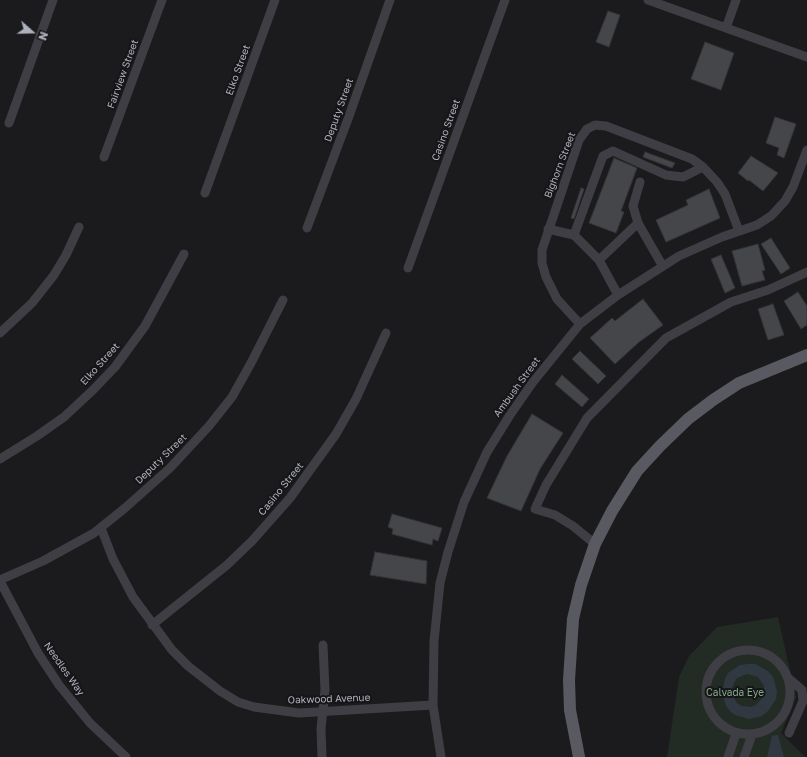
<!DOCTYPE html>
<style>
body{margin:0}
#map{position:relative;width:807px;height:757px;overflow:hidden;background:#1b1b1d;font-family:"Golos Text",sans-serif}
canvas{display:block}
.north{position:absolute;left:12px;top:12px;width:40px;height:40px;-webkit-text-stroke:3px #161618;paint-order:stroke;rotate:110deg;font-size:11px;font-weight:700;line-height:16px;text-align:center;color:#aeb1bc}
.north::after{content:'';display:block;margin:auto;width:14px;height:18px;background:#aeb1bc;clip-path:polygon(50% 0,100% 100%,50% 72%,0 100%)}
</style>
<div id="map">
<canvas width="807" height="757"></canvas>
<div class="north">N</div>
</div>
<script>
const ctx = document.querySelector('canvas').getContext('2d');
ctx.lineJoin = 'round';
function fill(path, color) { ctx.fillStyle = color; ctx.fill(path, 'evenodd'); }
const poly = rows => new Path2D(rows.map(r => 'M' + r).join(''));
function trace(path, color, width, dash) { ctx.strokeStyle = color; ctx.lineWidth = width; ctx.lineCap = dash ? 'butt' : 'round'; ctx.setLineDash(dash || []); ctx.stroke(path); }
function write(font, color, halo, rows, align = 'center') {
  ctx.font = font + ' "Golos Text",sans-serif'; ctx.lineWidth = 4; ctx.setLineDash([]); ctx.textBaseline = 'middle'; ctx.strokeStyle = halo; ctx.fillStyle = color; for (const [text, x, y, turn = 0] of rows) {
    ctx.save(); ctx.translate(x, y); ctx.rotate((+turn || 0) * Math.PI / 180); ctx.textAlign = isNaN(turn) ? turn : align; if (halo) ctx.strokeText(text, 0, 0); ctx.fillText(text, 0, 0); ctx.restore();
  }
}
const green = poly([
 [778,617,796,697,781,733,805,757,667,757,679,677,689,656,717,627]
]);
const water = poly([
 [748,664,755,664,768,671,773,677,777,691,776,699,768,711,762,716,749,719,735,715,730,711,726,706,722,692,725,679,728,673,740,665],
 [747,674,758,677,764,686,763,697,756,705,751,707,741,706,736,702,732,693,732,687,737,678],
 [778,735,784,757,767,757,772,736]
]);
const building = poly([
 [608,11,620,15,609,47,596,42,608,11],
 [705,42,734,53,721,90,691,79,705,42],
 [775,117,796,124,784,158,777,155,779,148,766,143,775,117],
 [645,152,675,163,672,168,643,157,645,152],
 [751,156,778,173,763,191,749,180,748,181,738,173,751,156],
 [614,158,637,168,621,211,624,212,616,233,589,223,614,158],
 [581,188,584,189,574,219,571,218,581,188],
 [709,189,720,218,666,242,656,220,688,205,686,200,709,189],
 [771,238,790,268,781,274,761,244,771,238],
 [758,244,765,270,762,271,765,280,742,286,732,251,758,244],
 [721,255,735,288,725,293,711,259,721,255],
 [798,292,807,306,807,325,801,329,784,301,798,292],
 [643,299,663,325,639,342,615,364,590,338,612,318,615,321,643,299],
 [773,304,784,335,768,340,758,309,773,304],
 [580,351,606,376,598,384,572,359,580,351],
 [562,375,589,399,582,407,555,384,562,375],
 [532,414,563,433,540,469,521,511,487,498,507,456,532,414],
 [392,514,442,528,438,541,433,539,432,545,392,534,393,529,388,527,392,514],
 [375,552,427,561,426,584,370,575,375,552]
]);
const minor = poly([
 [648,0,807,57],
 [726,28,736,0],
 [9,123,53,0],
 [104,157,162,0],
 [640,182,633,206,638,223,662,265],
 [205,193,275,0],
 [307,228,348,119,390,0],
 [548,229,574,235,603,156,613,151,666,175,683,177,703,167],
 [574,235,599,260],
 [408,268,505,0],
 [618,295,599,260,638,223],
 [580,324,557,299,546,277,542,263,542,250,579,140,587,129,595,125,606,126,692,159,703,167,717,182,725,194,739,231],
 [0,333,32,303,54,275,66,255,79,227],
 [0,459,37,436,64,417,93,390,115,367,145,326,184,254],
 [101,528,113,559,133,597,172,650,188,666,220,691,238,702,254,707,299,713,433,705],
 [595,544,573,526,555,515,535,509,546,485,587,418,666,338,731,302,768,290,807,272],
 [0,580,43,561,94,533,125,508,170,468,209,426,232,397,251,363,283,300],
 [0,581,38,653,59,685,90,723,126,757],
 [152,625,227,565,252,541,290,498,336,434,356,399,386,333],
 '706 692a42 42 0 1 1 84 0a42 42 0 1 1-84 0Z',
 [787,677,802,690,803,701,789,733],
 [322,757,321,729,325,690,323,645],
 [441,757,433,705,434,641,440,583,448,552,464,502,487,452,510,415,533,382,580,324,618,295,679,256,722,237,757,225,771,216,785,201,793,187,807,150],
 [728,757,736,734],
 [744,757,752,735]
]);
const major = poly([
 [579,757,570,710,569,680,573,619,581,585,595,544,612,511,637,471,660,446,688,419,713,400,739,383,807,355]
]);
const streetNames = [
 ["Elko Street",238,70,-70],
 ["Fairview Street",123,74,-70],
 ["Deputy Street",339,110,-70],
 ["Casino Street",446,130,-70],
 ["Bighorn Street",560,165,-69],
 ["Elko Street",100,364,-48],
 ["Ambush Street",517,387,-54],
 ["Deputy Street",161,459,-44],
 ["Casino Street",281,489,-51],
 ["Needles Way",64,669,55],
 ["Oakwood Avenue",329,699,-2]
];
const parkNames = [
 ["Calvada Eye",735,693]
];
fill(green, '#222b24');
fill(water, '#303942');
fill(building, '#45464a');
trace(building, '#353539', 1);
trace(minor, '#3e3e44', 9);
trace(major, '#585961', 12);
write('10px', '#aeb1bc', '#161618', streetNames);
write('10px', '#85a789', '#161618', parkNames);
</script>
